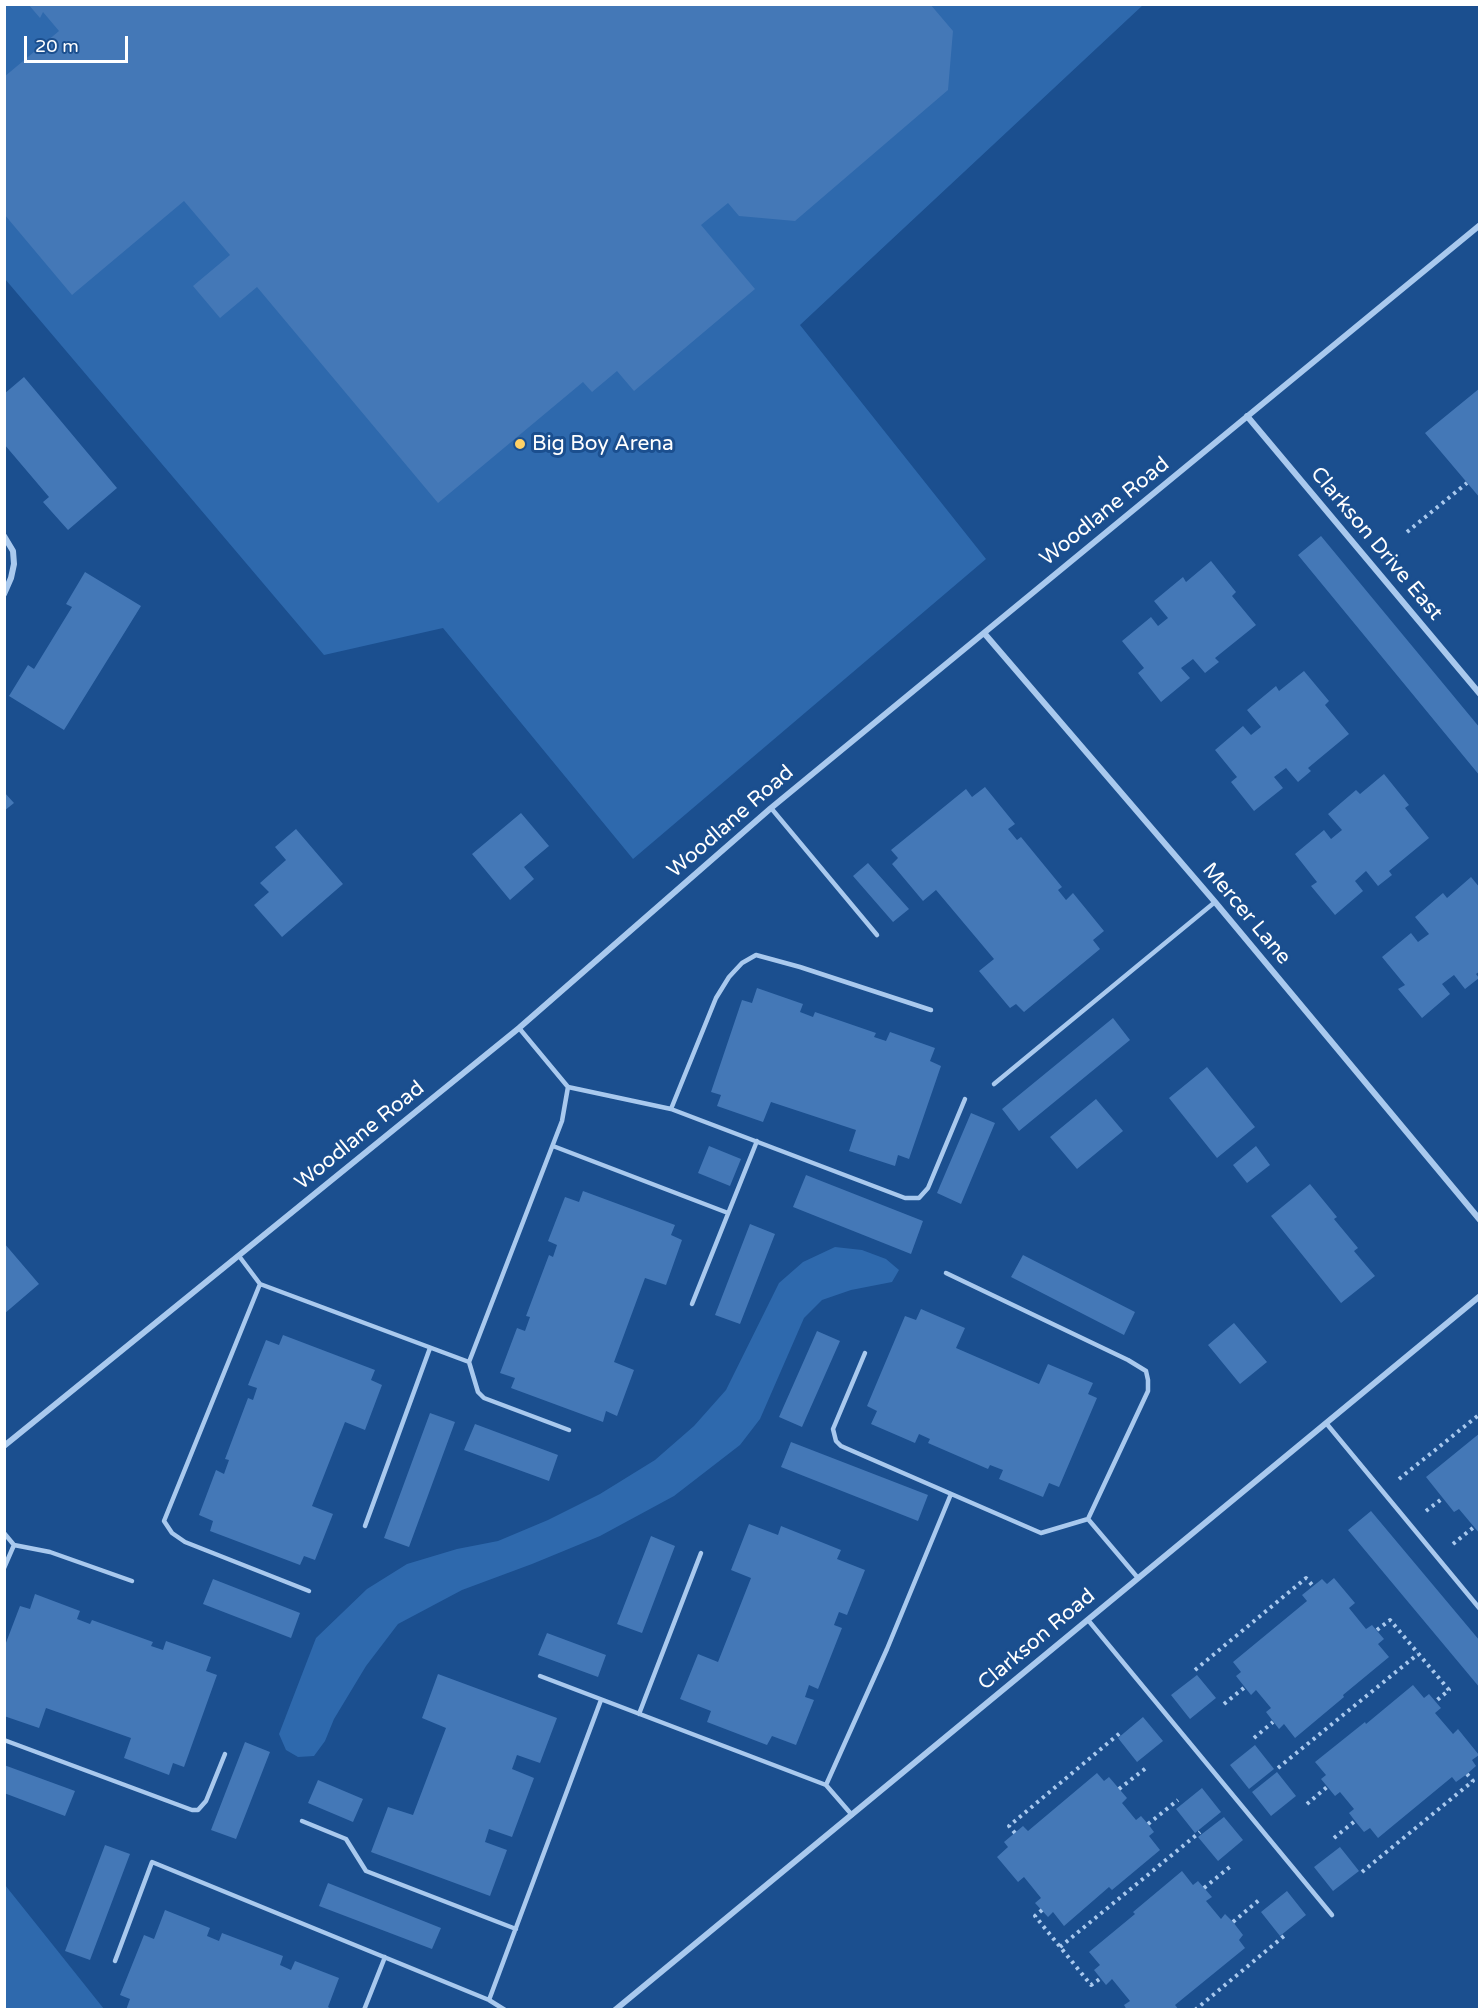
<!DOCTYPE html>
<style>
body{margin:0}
#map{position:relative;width:1484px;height:2014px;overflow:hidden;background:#1b4f8f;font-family:"Varela Round",sans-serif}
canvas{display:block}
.frame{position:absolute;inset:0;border:6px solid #fff;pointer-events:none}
.scale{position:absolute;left:24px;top:36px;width:104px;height:27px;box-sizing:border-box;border:3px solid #fff;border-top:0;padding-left:8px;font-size:18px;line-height:21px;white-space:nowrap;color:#fff;-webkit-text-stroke:4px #1b4f8f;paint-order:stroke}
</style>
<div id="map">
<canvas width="1484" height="2014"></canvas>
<div class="frame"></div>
<div class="scale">20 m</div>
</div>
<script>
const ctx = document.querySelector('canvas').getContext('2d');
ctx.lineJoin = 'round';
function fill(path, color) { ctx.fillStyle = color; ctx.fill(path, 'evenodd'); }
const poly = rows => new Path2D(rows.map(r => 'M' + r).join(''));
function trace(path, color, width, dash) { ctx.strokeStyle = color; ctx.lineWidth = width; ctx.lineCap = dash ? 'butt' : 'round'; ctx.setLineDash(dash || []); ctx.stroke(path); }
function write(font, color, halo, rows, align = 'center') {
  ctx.font = font + ' "Varela Round",sans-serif'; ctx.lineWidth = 6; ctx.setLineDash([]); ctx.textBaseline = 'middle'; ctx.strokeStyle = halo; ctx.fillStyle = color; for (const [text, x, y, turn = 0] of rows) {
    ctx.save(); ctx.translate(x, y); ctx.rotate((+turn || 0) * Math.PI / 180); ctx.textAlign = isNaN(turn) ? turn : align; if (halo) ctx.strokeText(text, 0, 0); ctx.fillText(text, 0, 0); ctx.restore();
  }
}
const green = poly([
 [4,5,1143,5,800,325,986,559,633,859,443,628,324,655,5,279],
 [835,1247,862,1250,886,1259,899,1270,892,1282,851,1290,822,1300,804,1318,760,1419,740,1445,674,1496,600,1536,532,1564,462,1590,398,1624,366,1666,334,1719,325,1741,314,1756,298,1757,286,1750,279,1734,316,1638,367,1589,407,1564,457,1549,498,1541,548,1520,600,1494,655,1460,694,1426,726,1390,779,1283,803,1262],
 [5,1885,104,2009,5,2009]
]);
const building = poly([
 [28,4,930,4,953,31,948,90,795,221,739,216,728,203,701,225,755,289,634,391,617,371,592,392,583,382,438,503,257,287,220,318,193,286,230,255,184,201,72,295,4,214,4,77,59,31,43,12,40,18],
 [24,377,117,488,68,530,43,502,49,497,4,444,4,394],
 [1480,388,1480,498,1425,433],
 [1321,536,1480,728,1480,776,1298,555],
 [1211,561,1236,592,1232,596,1256,625,1215,658,1219,662,1205,673,1193,659,1181,668,1190,678,1161,702,1138,673,1144,668,1122,641,1151,617,1158,626,1168,618,1154,601,1183,577,1186,582],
 [85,572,141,606,64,730,9,696,28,665,34,669,72,607,66,604],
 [1304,671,1329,701,1325,705,1349,734,1308,768,1311,771,1298,782,1286,768,1274,777,1283,788,1254,811,1231,782,1237,777,1215,750,1243,726,1251,735,1261,727,1247,710,1276,686,1279,691],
 [1384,774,1409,805,1405,808,1429,838,1389,871,1392,875,1378,886,1366,871,1355,881,1363,891,1335,915,1311,886,1317,882,1295,854,1324,830,1331,839,1342,830,1328,814,1356,790,1360,794],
 [985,787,1015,824,1008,829,1017,840,1021,837,1062,887,1058,890,1066,900,1073,893,1104,931,1093,940,1100,949,1024,1012,1016,1004,1010,1008,979,971,994,959,936,890,923,901,892,864,898,858,891,850,966,789,972,797],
 [4,792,14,803,4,811],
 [521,813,549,846,524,867,534,879,510,900,472,854],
 [296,829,343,884,282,937,254,905,269,892,260,883,286,860,275,847],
 [868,863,909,909,893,922,853,876],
 [1471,877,1480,888,1480,971,1476,974,1479,978,1465,989,1454,975,1442,984,1450,994,1422,1018,1398,989,1405,985,1382,957,1411,933,1418,942,1429,934,1415,917,1443,893,1447,898],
 [757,988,803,1004,800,1012,813,1017,815,1012,876,1033,874,1037,886,1041,890,1032,935,1048,930,1061,941,1066,909,1159,898,1155,895,1166,849,1151,856,1130,771,1102,763,1122,717,1106,721,1095,711,1092,742,1000,752,1003],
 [1113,1018,1130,1040,1019,1131,1002,1109],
 [1207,1067,1255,1127,1217,1158,1169,1098],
 [1096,1099,1123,1131,1077,1169,1050,1137],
 [971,1113,995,1123,961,1204,937,1193],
 [709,1146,741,1159,730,1186,698,1173],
 [1256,1146,1270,1165,1247,1183,1233,1165],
 [806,1175,923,1221,911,1254,793,1207],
 [1310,1184,1337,1217,1334,1219,1358,1248,1354,1251,1375,1276,1341,1303,1271,1216],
 [583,1191,675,1225,671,1235,682,1240,666,1285,645,1278,614,1362,634,1370,617,1416,606,1411,603,1422,511,1388,515,1378,500,1373,517,1328,525,1331,530,1317,526,1316,549,1255,553,1257,557,1245,548,1241,565,1197,579,1202],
 [750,1224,775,1234,740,1324,715,1315],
 [4,1243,39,1284,4,1314],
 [1023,1255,1135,1312,1124,1335,1011,1277],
 [921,1309,965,1328,956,1348,1039,1384,1048,1364,1093,1383,1088,1394,1097,1398,1059,1487,1049,1483,1043,1497,999,1479,1003,1470,990,1465,988,1469,928,1443,930,1439,919,1434,915,1443,871,1424,877,1411,867,1406,905,1316,916,1320],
 [1234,1323,1267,1362,1240,1384,1208,1345],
 [817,1331,840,1341,802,1427,779,1417],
 [283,1335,375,1370,371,1380,382,1385,365,1430,345,1422,312,1506,333,1514,315,1560,304,1556,300,1565,210,1531,213,1521,199,1515,216,1470,224,1474,229,1460,225,1459,248,1398,253,1400,257,1388,248,1385,266,1340,279,1345],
 [430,1413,455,1422,409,1547,384,1538],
 [475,1424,558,1455,549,1481,464,1450],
 [1480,1433,1480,1534,1459,1509,1454,1512,1426,1477],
 [791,1442,928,1495,918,1521,781,1467],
 [1371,1511,1480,1641,1480,1688,1348,1530],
 [749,1524,778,1535,781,1526,841,1550,837,1559,865,1570,847,1615,839,1612,834,1625,842,1628,818,1689,809,1685,805,1697,814,1700,796,1745,772,1736,767,1745,707,1722,711,1711,680,1699,698,1654,718,1662,751,1578,731,1570],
 [651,1536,675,1546,642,1633,617,1624],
 [1334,1578,1355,1603,1349,1608,1366,1629,1372,1625,1384,1639,1378,1644,1389,1657,1343,1695,1344,1697,1295,1738,1284,1724,1279,1729,1266,1712,1271,1708,1256,1690,1251,1695,1236,1676,1241,1672,1233,1662,1307,1601,1302,1595,1322,1579,1327,1584],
 [213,1579,300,1613,291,1638,203,1604],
 [35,1594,80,1611,77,1619,90,1624,92,1620,153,1642,151,1646,163,1650,166,1641,211,1657,206,1671,217,1675,184,1767,173,1763,169,1775,124,1758,131,1738,46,1708,39,1728,4,1716,4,1648,20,1606,30,1609],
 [547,1633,606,1655,598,1677,538,1655],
 [438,1674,557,1718,540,1763,517,1755,512,1769,534,1778,512,1837,489,1829,485,1842,507,1850,490,1896,371,1852,388,1807,413,1815,446,1728,422,1718],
 [1197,1675,1216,1698,1190,1719,1171,1695],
 [1413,1685,1424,1698,1429,1694,1441,1708,1435,1713,1453,1734,1458,1729,1479,1755,1472,1760,1476,1766,1467,1774,1456,1782,1452,1777,1378,1838,1370,1828,1364,1832,1355,1821,1349,1813,1354,1809,1340,1792,1335,1796,1321,1779,1326,1775,1315,1762,1365,1722,1366,1724],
 [1143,1717,1163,1741,1137,1762,1118,1738],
 [245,1742,270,1752,236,1839,211,1830],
 [1255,1745,1274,1769,1249,1789,1230,1765],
 [4,1765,75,1791,65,1816,4,1793],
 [1277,1772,1296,1796,1271,1816,1252,1792],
 [1097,1773,1104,1781,1109,1777,1127,1798,1122,1803,1136,1820,1141,1816,1148,1824,1154,1832,1149,1836,1160,1850,1112,1890,1109,1887,1064,1926,1053,1912,1048,1917,1035,1903,1041,1898,1024,1877,1018,1882,997,1857,1008,1847,1004,1842,1023,1826,1028,1831],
 [318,1780,363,1799,353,1822,308,1803],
 [1202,1788,1221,1812,1195,1833,1176,1809],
 [1224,1817,1243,1840,1218,1861,1198,1837],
 [105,1845,130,1854,90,1960,65,1951],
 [1340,1847,1359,1871,1333,1891,1314,1867],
 [1182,1871,1193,1885,1198,1881,1212,1897,1206,1901,1221,1919,1225,1914,1233,1922,1243,1935,1239,1940,1245,1948,1175,2005,1179,2010,1127,2010,1124,2005,1130,2001,1112,1979,1106,1985,1094,1970,1100,1965,1089,1952,1135,1914,1133,1912],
 [328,1883,441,1928,432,1949,319,1906],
 [1287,1891,1306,1915,1280,1936,1261,1912],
 [165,1910,210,1928,207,1936,219,1941,222,1933,283,1956,280,1965,291,1970,295,1961,339,1978,328,2007,333,2010,126,2010,130,1999,120,1995,144,1935,154,1939]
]);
const path = poly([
 [1407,532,1467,483],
 [1399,1479,1480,1414],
 [1426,1511,1443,1498],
 [1453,1544,1474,1527],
 [1377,1630,1390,1620,1449,1690,1436,1701],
 [1195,1670,1306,1578,1313,1586],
 [1224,1704,1245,1687],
 [1254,1738,1273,1722],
 [1278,1768,1418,1654],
 [1119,1789,1146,1768],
 [1307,1804,1327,1787],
 [1148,1824,1178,1800],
 [1015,1833,1009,1826,1120,1733],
 [1334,1838,1355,1821],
 [1362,1872,1473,1781,1467,1774],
 [1204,1888,1231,1866],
 [1042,1910,1035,1916,1091,1985,1101,1978],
 [1233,1922,1259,1900],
 [1060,1947,1200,1832],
 [1195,2010,1284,1936]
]);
const service = poly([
 [771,808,877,935],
 [994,1084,1215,902],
 [568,1087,671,1109,905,1198,919,1198,928,1188,965,1099],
 [671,1109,716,998,729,977,742,963,756,955,800,967,931,1010],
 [553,1146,728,1213],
 [239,1256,260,1284],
 [692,1304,757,1141],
 [865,1353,833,1429,836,1441,841,1446,1041,1533,1088,1519,1148,1391,1148,1380,1146,1371,1128,1360,946,1273],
 [469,1362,478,1392,484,1398,569,1430],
 [1326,1423,1480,1609],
 [1088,1519,1138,1578],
 [365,1526,430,1348],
 [4,1533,14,1545,50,1552,132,1581],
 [4,1568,14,1545],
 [309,1591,185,1542,172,1533,164,1521,260,1284,469,1362,562,1121,568,1087,519,1028],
 [1088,1620,1332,1915],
 [540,1676,826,1785],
 [639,1714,701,1553],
 [4,1740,192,1810,198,1810,206,1801,225,1754],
 [852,1815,826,1785,887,1649,951,1494],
 [302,1821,346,1839,366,1871,516,1929],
 [115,1961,152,1862,489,2000],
 [364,2010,385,1957],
 [505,2010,489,2000,601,1700]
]);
const minor = poly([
 [1247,416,1480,694],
 [4,536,13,551,14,564,11,578,4,594],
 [984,633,1215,902,1480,1220],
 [4,1446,519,1028,771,808,1480,225],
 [615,2010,1480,1296]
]);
const markers = [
 [520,444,6,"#ffd166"]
];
const poiNames = [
 ["Big Boy Arena",532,444]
];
const streetNames = [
 ["Woodlane Road",1105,512,-39],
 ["Clarkson Drive East",1376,544,50],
 ["Woodlane Road",731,822,-41],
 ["Mercer Lane",1246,914,50],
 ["Woodlane Road",360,1136,-39],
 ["Clarkson Road",1037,1640,-40]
];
fill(green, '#2e69ad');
fill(building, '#4478b7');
trace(path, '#a9c9ee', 4, [3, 4.5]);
trace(service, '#a9c9ee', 4.5);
trace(minor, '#a9c9ee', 6);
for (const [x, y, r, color] of markers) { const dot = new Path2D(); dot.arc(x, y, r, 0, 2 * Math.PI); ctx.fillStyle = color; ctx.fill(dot); trace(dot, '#1b4f8f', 2); }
write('21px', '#fff', '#1b4f8f', poiNames, 'left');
write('21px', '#fff', '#1b4f8f', streetNames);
</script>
